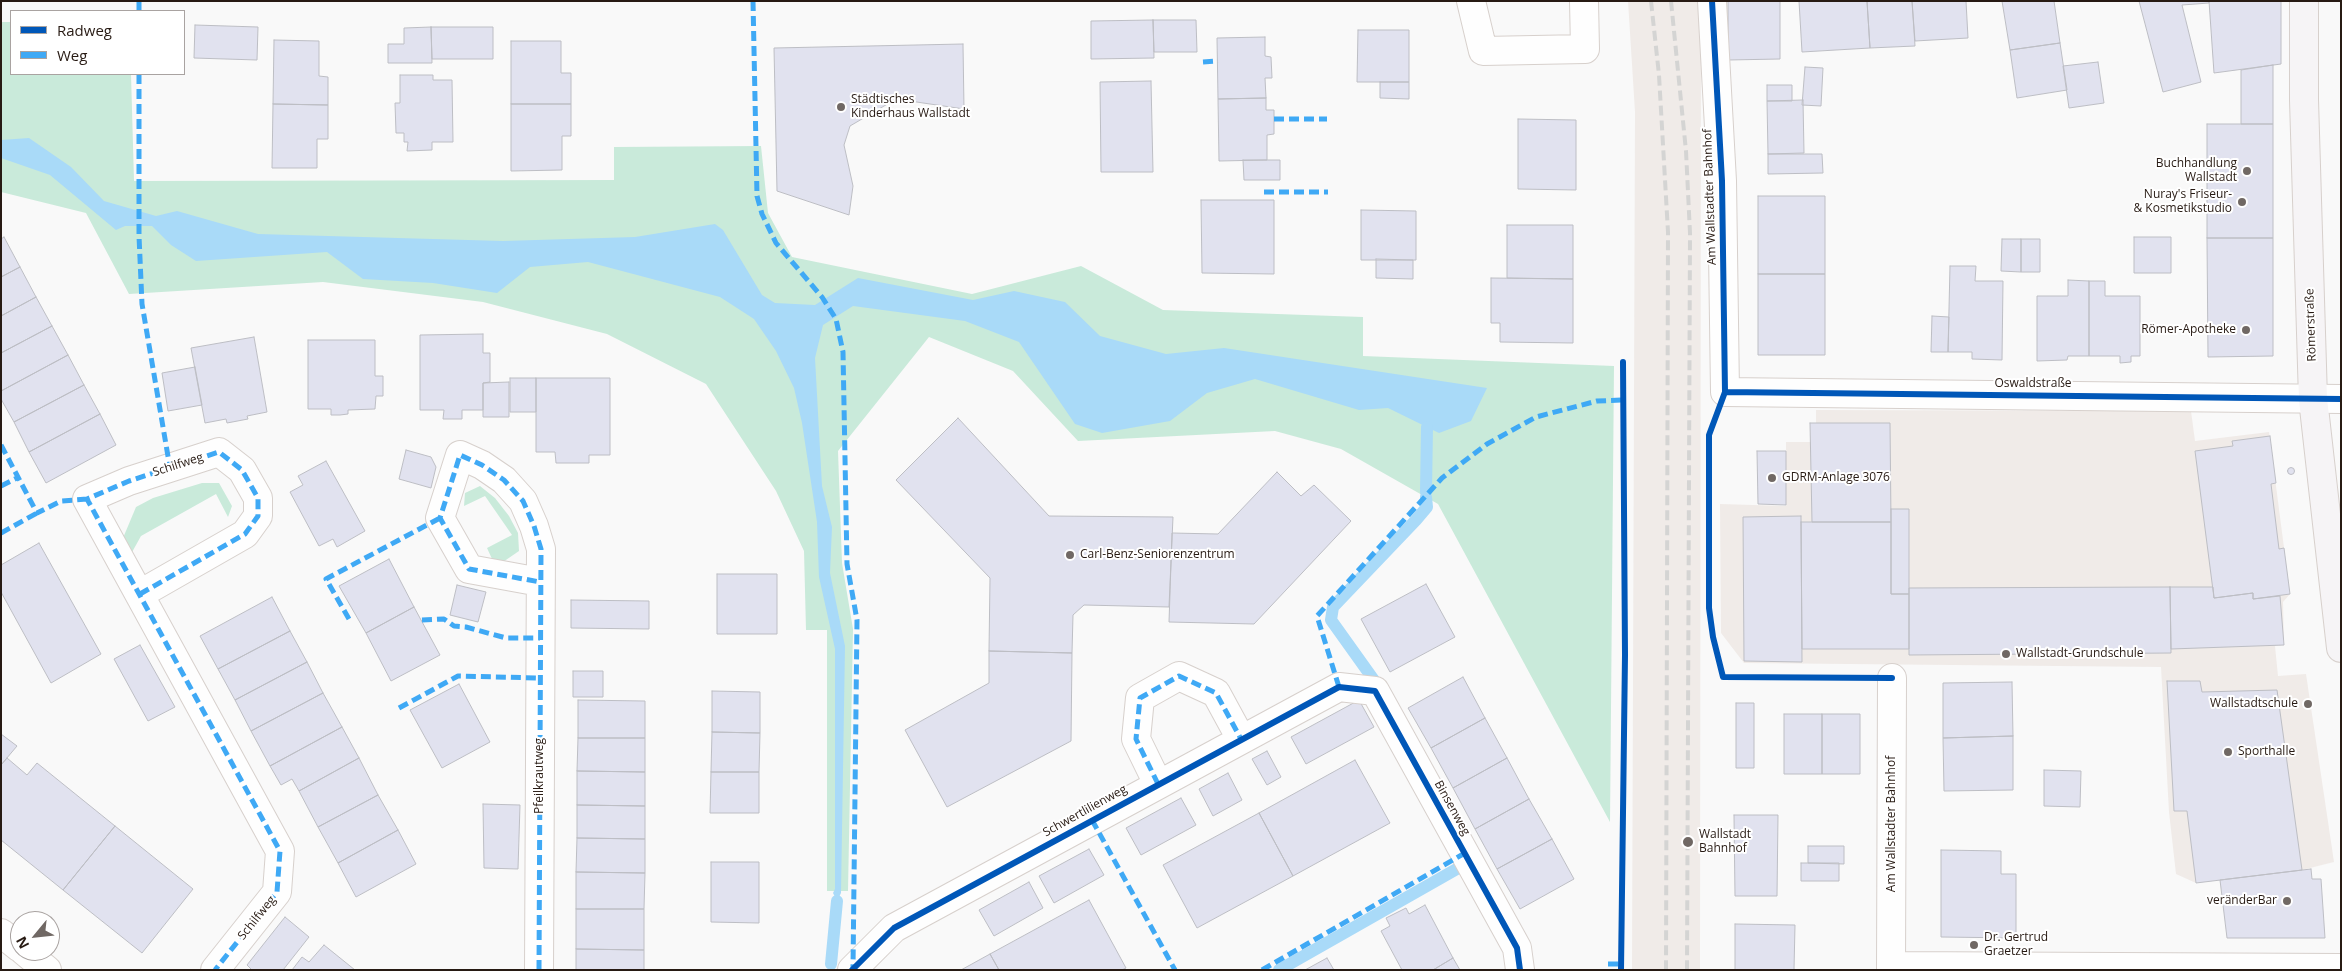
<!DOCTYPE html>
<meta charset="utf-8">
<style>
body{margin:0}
#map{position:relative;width:2342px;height:971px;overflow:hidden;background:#f9f9f9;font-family:"Open Sans",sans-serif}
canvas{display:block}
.frame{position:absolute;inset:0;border:2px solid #271a13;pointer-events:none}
.legend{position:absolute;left:10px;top:10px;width:175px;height:65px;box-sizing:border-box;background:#fff;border:1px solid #a9a3a1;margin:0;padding:6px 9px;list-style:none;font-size:15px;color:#271a13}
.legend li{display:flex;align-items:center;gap:10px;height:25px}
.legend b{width:25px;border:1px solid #a9a3a1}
.north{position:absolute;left:10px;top:911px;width:50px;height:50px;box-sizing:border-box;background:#fff;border:1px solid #a9a3a1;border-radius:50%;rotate:242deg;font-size:14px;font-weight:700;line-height:20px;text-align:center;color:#271a13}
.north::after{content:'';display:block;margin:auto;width:18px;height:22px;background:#706864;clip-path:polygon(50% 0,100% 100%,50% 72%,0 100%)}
</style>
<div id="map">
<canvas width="2342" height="971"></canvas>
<div class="frame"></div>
<ul class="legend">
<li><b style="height:6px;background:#0057b8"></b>Radweg</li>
<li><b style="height:6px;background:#3fa9f5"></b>Weg</li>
</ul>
<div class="north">N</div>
</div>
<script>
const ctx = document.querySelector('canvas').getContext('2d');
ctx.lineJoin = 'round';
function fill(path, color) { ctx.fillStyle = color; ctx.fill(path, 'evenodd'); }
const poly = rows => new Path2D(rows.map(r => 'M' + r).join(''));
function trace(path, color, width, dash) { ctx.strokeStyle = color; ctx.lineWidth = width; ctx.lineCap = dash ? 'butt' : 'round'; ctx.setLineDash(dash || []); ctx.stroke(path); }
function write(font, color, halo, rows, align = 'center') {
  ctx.font = font + ' "Open Sans",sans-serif'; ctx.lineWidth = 4; ctx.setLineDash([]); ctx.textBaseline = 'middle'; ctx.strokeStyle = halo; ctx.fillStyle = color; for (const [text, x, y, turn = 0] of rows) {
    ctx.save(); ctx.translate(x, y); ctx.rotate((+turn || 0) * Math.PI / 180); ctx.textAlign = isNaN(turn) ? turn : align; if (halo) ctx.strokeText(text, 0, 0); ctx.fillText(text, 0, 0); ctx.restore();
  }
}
const built = poly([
 [1628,1,1701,1,1700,970,1632,970,1635,112],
 [1816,410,2191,411,2195,441,2269,432,2290,594,2283,602,2284,645,2275,646,2278,676,2306,674,2334,862,2302,870,2196,883,2176,874,2169,812,2161,667,1744,663,1721,633,1720,504,1786,506,1786,442,1816,442]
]);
const green = poly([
 [1,22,11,22,11,74,131,74,134,181,614,180,614,147,761,146,768,213,792,257,972,294,1081,266,1163,310,1363,317,1363,356,1614,366,1610,822,1438,504,1341,449,1275,431,1078,441,1013,371,929,337,838,451,842,563,853,629,848,891,827,891,827,630,806,630,804,551,776,491,706,384,607,334,483,302,323,282,129,294,86,213,1,192],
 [202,483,219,483,232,506,228,517,216,494,141,536,131,554,123,538,136,507,153,498],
 [480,486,495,498,509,516,518,533,519,551,503,562,493,561,487,548,512,535,485,496,464,506,465,493]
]);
const water = poly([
 [29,138,71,167,104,201,156,216,177,211,258,234,503,241,635,237,715,224,723,230,762,295,775,303,815,305,858,278,973,300,1014,291,1065,302,1100,336,1166,354,1224,348,1487,388,1471,421,1439,433,1388,408,1359,410,1255,379,1207,393,1170,421,1102,433,1075,424,1019,342,965,321,853,306,823,325,815,358,822,486,832,527,830,573,845,646,841,893,837,901,833,893,835,889,835,649,819,577,817,522,802,423,794,388,776,351,754,319,720,297,588,262,530,267,497,293,433,283,363,279,327,252,196,261,171,245,152,226,125,226,116,230,50,175,1,158,1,140]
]);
const stream = poly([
 [1426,492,1427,427],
 [1381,690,1331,620,1333,607,1416,520,1427,507,1426,497],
 [831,964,837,901],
 [1279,970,1469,862]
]);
const building = poly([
 [1728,1,1780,1,1780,59,1728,60,1728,1],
 [1799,1,1867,1,1870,48,1802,52,1799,1],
 [1867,1,1912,1,1915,46,1870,48,1867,1],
 [1912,1,1966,1,1968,38,1915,41,1912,1],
 [2002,1,2054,1,2060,43,2010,50,2002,1],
 [2139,1,2209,1,2209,3,2182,5,2201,82,2163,92,2139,1],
 [2209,1,2281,1,2281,64,2214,73,2209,1],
 [1153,20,1196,20,1197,52,1154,52,1153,20],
 [1153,20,1154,58,1091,59,1091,21,1153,20],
 [195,25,258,27,257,60,194,58,195,25],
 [431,27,493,27,493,59,432,59,431,27],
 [431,27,432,63,388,63,388,44,404,44,404,28,431,27],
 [1358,30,1409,30,1409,82,1357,82,1358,30],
 [1265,37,1265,56,1271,57,1272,78,1265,78,1266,98,1218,99,1217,38,1265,37],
 [274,40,319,41,319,76,328,77,328,105,273,104,274,40],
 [511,41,561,41,561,73,571,73,571,104,511,104,511,41],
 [2060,43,2067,90,2017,98,2010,50,2060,43],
 [963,44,964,109,896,99,850,126,844,145,853,186,849,215,777,191,774,48,963,44],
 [2098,62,2104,103,2069,108,2063,66,2098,62],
 [2273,65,2273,124,2241,124,2241,70,2273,65],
 [1805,67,1823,68,1821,106,1802,105,1805,67],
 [400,75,433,75,433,80,452,80,453,142,432,142,432,150,407,151,408,142,404,142,404,133,396,133,395,103,400,103,400,75],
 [1151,81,1153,172,1101,172,1100,82,1151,81],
 [1380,82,1409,82,1409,99,1380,98,1380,82],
 [1767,85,1792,85,1792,101,1767,101,1767,85],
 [1266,98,1266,110,1274,110,1274,134,1267,135,1267,160,1219,161,1218,99,1266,98],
 [1803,100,1804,153,1768,154,1767,101,1803,100],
 [273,104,328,105,328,139,317,139,317,168,272,168,273,104],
 [511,104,571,104,571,136,562,136,562,170,511,171,511,104],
 [1518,119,1576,120,1576,190,1518,189,1518,119],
 [2207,124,2273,124,2273,238,2207,238,2207,124],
 [1768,154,1822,154,1823,173,1768,174,1768,154],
 [1243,160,1280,160,1280,180,1244,180,1243,160],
 [1758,196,1825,196,1825,274,1758,274,1758,196],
 [1201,200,1274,200,1274,274,1202,273,1201,200],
 [1361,210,1416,211,1416,260,1361,260,1361,210],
 [1507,225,1573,225,1573,279,1507,278,1507,225],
 [4,237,20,267,1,277,1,239,4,237],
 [2134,237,2171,237,2171,273,2134,273,2134,237],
 [2207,238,2273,238,2273,356,2208,357,2207,238],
 [2002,239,2021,239,2021,272,2001,271,2002,239],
 [2021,239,2040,239,2040,272,2021,272,2021,239],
 [1376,259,1413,260,1413,279,1376,278,1376,259],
 [1950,266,1976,266,1975,281,2003,281,2002,360,1972,359,1972,352,1948,352,1950,266],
 [20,267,36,297,1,316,1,277,20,267],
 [1758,274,1825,274,1825,355,1758,355,1758,274],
 [1491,278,1573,279,1573,343,1500,342,1500,323,1491,323,1491,278],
 [2068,280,2089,281,2089,356,2068,356,2067,360,2037,361,2037,296,2068,296,2068,280],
 [2089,281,2105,281,2105,296,2140,296,2140,356,2131,356,2131,362,2120,363,2120,356,2089,356,2089,281],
 [36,297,52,326,1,353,1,316,36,297],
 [1932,316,1949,317,1948,352,1931,352,1932,316],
 [52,326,68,355,1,391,1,353,52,326],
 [483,334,483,353,490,353,490,382,483,383,483,410,462,410,462,419,443,419,444,410,420,410,420,335,483,334],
 [254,337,267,412,247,416,248,419,227,423,226,419,205,423,191,348,254,337],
 [308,340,375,340,375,376,383,376,383,396,376,396,375,409,348,410,348,414,340,415,331,415,331,409,308,409,308,340],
 [68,355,84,385,14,422,1,399,1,391,68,355],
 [195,367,202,405,168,411,162,373,195,367],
 [510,378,536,378,536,412,510,412,510,378],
 [536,378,610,378,610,455,589,455,589,463,556,463,555,452,536,452,536,378],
 [509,382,509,417,483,417,483,383,509,382],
 [84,385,100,414,29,452,14,422,84,385],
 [100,414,116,445,46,483,29,452,100,414],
 [958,418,1049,516,1173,517,1169,607,1084,605,1073,615,1072,653,989,651,990,578,896,480,958,418],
 [1810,423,1890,423,1891,522,1812,522,1810,423],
 [2270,436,2276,483,2271,484,2279,549,2284,548,2290,594,2253,599,2253,593,2214,598,2195,451,2233,446,2232,441,2270,436],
 [406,450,431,457,436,467,431,488,399,479,406,450],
 [1757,451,1786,451,1786,505,1758,504,1757,451],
 [326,461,365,531,337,547,333,539,319,546,290,492,303,485,298,476,326,461],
 '2287.5 471a3.5 3.5 0 1 1 7 0a3.5 3.5 0 1 1-7 0Z',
 [1277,472,1301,496,1314,485,1351,521,1254,624,1169,622,1172,533,1218,534,1277,472],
 [1891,509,1909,509,1909,594,1891,594,1891,509],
 [1801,516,1802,662,1744,661,1743,517,1801,516],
 [1801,522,1891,522,1891,594,1909,594,1909,649,1802,649,1801,522],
 [39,543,101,654,51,683,1,592,1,565,39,543],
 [389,559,414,607,366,633,339,586,389,559],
 [717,574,777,574,777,634,717,634,717,574],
 [1426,584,1455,637,1390,672,1361,619,1426,584],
 [457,585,486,592,478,622,450,615,457,585],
 [2170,587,2171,653,1909,655,1909,588,2170,587],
 [2170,587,2213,587,2214,598,2253,593,2253,599,2280,596,2284,645,2171,649,2170,587],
 [272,597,290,631,218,669,200,636,272,597],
 [571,600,649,601,649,629,571,628,571,600],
 [414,607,440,655,391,681,366,633,414,607],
 [290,631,307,662,235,700,218,669,290,631],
 [140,645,175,707,148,721,114,659,140,645],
 [989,651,1072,653,1071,741,947,807,905,730,989,683,989,651],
 [307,662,323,693,251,731,235,700,307,662],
 [573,671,603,671,603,697,573,697,573,671],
 [1463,677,1485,718,1431,748,1408,708,1463,677],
 [2167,681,2200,681,2202,692,2277,690,2302,870,2196,883,2187,811,2174,811,2167,681],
 [2012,682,2013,736,1943,738,1943,683,2012,682],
 [459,684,490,742,442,768,410,710,459,684],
 [712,691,760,692,760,733,712,732,712,691],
 [323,693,342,727,270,766,251,731,323,693],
 [578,700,645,701,645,738,578,738,578,700],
 [1359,700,1374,727,1306,764,1291,737,1359,700],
 [1736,703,1754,703,1754,768,1736,768,1736,703],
 [1784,714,1822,714,1822,774,1784,774,1784,714],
 [1822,714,1860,714,1860,774,1822,774,1822,714],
 [1485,718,1507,758,1453,788,1431,748,1485,718],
 [342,727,359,758,299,791,292,779,281,785,270,766,342,727],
 [712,732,760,733,759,772,711,772,712,732],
 [1,734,17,746,1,765,1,734],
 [2013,736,2013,790,1944,791,1943,738,2013,736],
 [578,738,645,738,645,772,577,771,578,738],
 [1267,751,1281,777,1267,785,1252,759,1267,751],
 [7,758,27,775,37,763,115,826,63,890,1,840,1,765,7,758],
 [359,758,378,795,318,827,299,791,359,758],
 [1507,758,1529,799,1475,829,1453,788,1507,758],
 [1355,760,1390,823,1293,876,1259,813,1355,760],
 [2044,770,2081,771,2080,807,2044,806,2044,770],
 [577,771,645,772,645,806,577,805,577,771],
 [711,772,759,772,759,813,710,813,711,772],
 [1228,773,1242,800,1213,816,1199,789,1228,773],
 [378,795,398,830,338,863,318,827,378,795],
 [1181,798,1196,825,1141,855,1126,828,1181,798],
 [1529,799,1552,839,1497,869,1475,829,1529,799],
 [483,804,520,805,518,869,484,868,483,804],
 [577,805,645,806,645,839,577,838,577,805],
 [1259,813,1293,876,1197,928,1163,865,1259,813],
 [1734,815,1778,815,1777,896,1735,896,1734,815],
 [115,826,193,889,142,953,63,890,115,826],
 [398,830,416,864,356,897,338,863,398,830],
 [577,838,645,839,645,873,576,872,577,838],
 [1552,839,1574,879,1520,909,1497,869,1552,839],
 [1808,846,1844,846,1844,864,1808,863,1808,846],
 [1089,849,1104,875,1054,903,1039,876,1089,849],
 [1941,850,2001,851,2001,874,2016,874,2016,938,1941,937,1941,850],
 [711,862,759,862,759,923,711,922,711,862],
 [1801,863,1839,863,1839,881,1801,881,1801,863],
 [2311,869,2312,879,2321,879,2325,938,2227,938,2220,880,2311,869],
 [576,872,645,873,644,909,576,909,576,872],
 [1029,882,1043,908,994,936,979,910,1029,882],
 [1089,900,1126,968,1122,970,999,970,990,954,1089,900],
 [1425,905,1453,958,1433,970,1402,970,1381,931,1390,926,1386,918,1406,908,1409,914,1425,905],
 [576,909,644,909,644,950,576,949,576,909],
 [285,917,309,937,283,970,252,970,247,965,285,917],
 [1735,924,1795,925,1794,970,1735,970,1735,924],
 [324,945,355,970,292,970,302,957,309,962,324,945],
 [576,949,644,950,644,970,576,970,576,949],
 [990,954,999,970,961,970,990,954],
 [1327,958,1334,970,1305,970,1327,958],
 [1453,958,1460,970,1433,970,1453,958]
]);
const street = poly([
 [1471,1,1483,51,1585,49,1584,1],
 [1712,1,1722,181,1725,392,2341,399],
 [140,594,245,534,258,516,258,498,242,470,219,452,129,481,87,499,280,851,277,892,215,970],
 [1158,784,1136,739,1140,698,1179,676,1216,693,1241,739],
 [1,933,20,948],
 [24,951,47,970],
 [1891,966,2341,968],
 [539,970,541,549,534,526,523,501,504,480,482,465,460,455,440,518,469,569,540,582],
 [852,970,894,928,1339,687,1375,691,1517,948,1520,970],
 [1891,970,1892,678]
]);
const secondary = poly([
 [2304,1,2304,100,2313,399,2341,648]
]);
const rail = poly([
 [1651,1,1659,75,1668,232,1666,970],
 [1671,1,1686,151,1690,233,1687,970]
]);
const quiet = poly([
 [139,1,139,11],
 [753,1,757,196,762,214,776,243,822,297,836,319,843,352,847,564,857,620,853,969],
 [1203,62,1218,61],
 [139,74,139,236,142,304,170,468],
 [1274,119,1327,119],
 [1264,192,1328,192],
 [1,445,37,513,61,501,87,499],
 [1,486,19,477],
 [1,533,37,513],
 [140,594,245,534,258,516,258,498,242,470,219,452,129,481,87,499,280,851,277,892,215,970],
 [349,619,326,579,440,518],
 [422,620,444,619,454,626,466,627,506,638,540,638],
 [1339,687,1317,616,1442,478,1487,444,1536,417,1597,401,1624,400],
 [399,708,458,676,540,678],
 [1158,784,1136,739,1140,698,1179,676,1216,693,1241,739],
 [1092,820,1175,970],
 [1608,964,1621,964],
 [539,970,541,549,534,526,523,501,504,480,482,465,460,455,440,518,469,569,540,582],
 [1262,970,1465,853]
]);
const cycleway = poly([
 [1712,1,1722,181,1725,392,1709,435,1709,608,1713,637,1723,677,1892,678],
 [1725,392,2341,399],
 [852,970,894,928,1339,687,1375,691,1517,948,1520,970],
 [1621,970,1625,655,1623,362]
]);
const markers = [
 [841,107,5,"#706864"],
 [2247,171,5,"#706864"],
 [2242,202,5,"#706864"],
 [2246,330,5,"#706864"],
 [1772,478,5,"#706864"],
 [1070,555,5,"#706864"],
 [2006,654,5,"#706864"],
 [2308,704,5,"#706864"],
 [2228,752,5,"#706864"],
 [1688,842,6,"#706864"],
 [2287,901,5,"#706864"],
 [1974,945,5,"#706864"]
];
const poiNames = [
 ["Städtisches",851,100],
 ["Kinderhaus Wallstadt",851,114],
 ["Buchhandlung",2237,164,"right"],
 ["Wallstadt",2237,178,"right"],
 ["Nuray's Friseur-",2232,195,"right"],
 ["& Kosmetikstudio",2232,209,"right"],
 ["Römer-Apotheke",2236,330,"right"],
 ["GDRM-Anlage 3076",1782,478],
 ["Carl-Benz-Seniorenzentrum",1080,555],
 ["Wallstadt-Grundschule",2016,654],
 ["Wallstadtschule",2298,704,"right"],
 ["Sporthalle",2238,752],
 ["Wallstadt",1699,835],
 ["Bahnhof",1699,849],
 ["veränderBar",2277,901,"right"],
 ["Dr. Gertrud",1984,938],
 ["Graetzer",1984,952]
];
const streetNames = [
 ["Am Wallstadter Bahnhof",1710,197,-92],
 ["Römerstraße",2311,325,-92],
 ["Oswaldstraße",2033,384],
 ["Schilfweg",178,465,-18],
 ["Pfeilkrautweg",540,776,-90],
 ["Binsenweg",1452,808,61],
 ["Schwertlilienweg",1085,811,-29],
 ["Am Wallstadter Bahnhof",1892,824,-90],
 ["Schilfweg",257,918,-51]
];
fill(built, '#f0ebe8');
fill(green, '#c9eada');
fill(water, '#a9daf8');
trace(stream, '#a9daf8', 12);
fill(building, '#e1e2ef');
trace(building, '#bdbec4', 1);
trace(street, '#d7d0cc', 30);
trace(secondary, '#d7d0cc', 30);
trace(street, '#fefefe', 28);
trace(secondary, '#f6f4f6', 28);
trace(rail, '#d4d4d3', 4, [10, 5]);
trace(quiet, '#3fa9f5', 5, [10, 5]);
trace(cycleway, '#0057b8', 6);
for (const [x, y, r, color] of markers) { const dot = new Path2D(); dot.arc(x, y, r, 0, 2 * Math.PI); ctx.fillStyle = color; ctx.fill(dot); trace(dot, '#fff', 2); }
write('12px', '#271a13', '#fff', poiNames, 'left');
write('12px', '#271a13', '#fff', streetNames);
</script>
